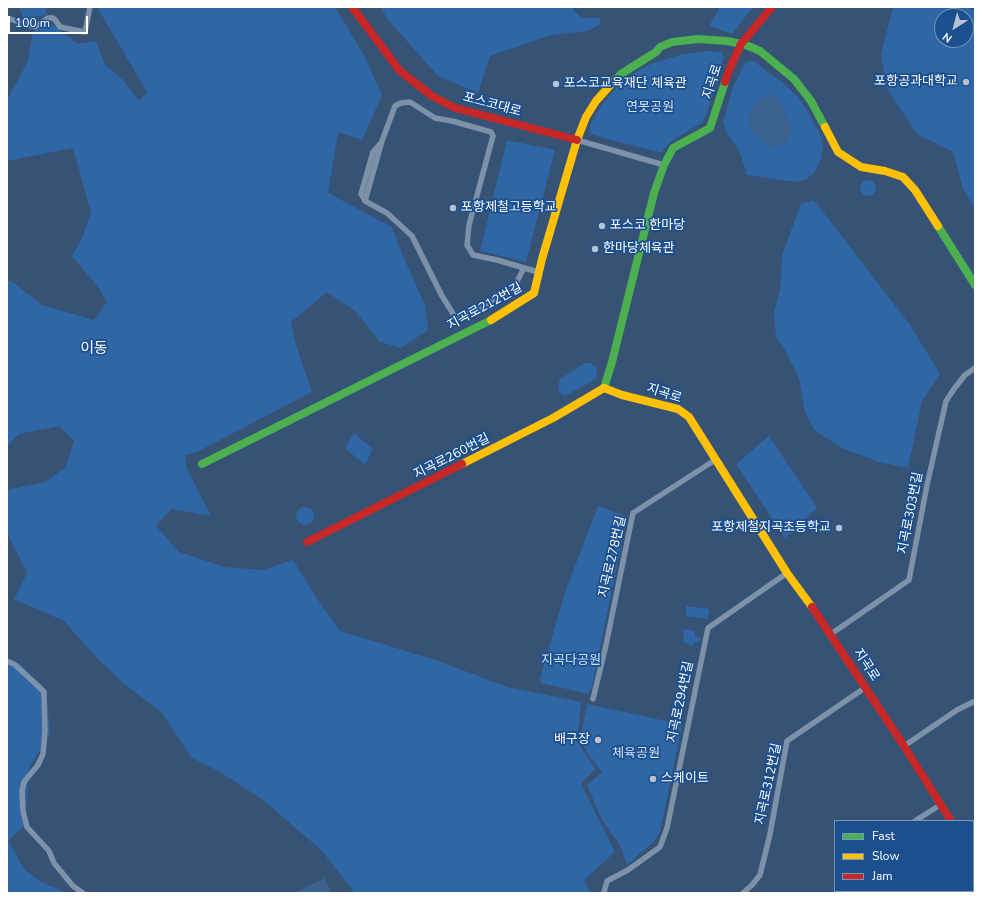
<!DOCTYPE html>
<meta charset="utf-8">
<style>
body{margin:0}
#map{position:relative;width:982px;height:900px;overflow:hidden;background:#365274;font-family:"Nunito Sans",sans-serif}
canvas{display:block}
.frame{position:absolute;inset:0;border:8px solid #fff;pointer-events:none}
.legend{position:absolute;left:834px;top:820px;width:140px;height:72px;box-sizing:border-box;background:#1b4f8f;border:1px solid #7695bc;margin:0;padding:5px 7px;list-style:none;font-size:12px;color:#fff}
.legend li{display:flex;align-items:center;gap:8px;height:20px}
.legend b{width:20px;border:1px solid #7695bc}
.north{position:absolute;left:934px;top:8px;width:40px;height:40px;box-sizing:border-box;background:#1b4f8f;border:1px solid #7695bc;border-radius:50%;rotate:216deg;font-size:11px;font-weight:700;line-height:16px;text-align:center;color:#fff}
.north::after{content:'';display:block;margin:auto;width:14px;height:18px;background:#b9c2ce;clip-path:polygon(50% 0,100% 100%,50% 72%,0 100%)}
.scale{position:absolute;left:8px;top:16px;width:80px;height:18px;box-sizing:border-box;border:2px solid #fff;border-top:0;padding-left:5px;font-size:12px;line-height:14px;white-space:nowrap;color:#fff;-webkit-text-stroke:3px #1b4f8f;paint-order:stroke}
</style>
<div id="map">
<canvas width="982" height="900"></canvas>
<div class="frame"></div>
<ul class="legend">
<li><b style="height:5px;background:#4caf50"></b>Fast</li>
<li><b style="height:5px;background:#ffc107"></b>Slow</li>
<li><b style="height:5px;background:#c62828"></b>Jam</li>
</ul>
<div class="north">N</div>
<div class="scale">100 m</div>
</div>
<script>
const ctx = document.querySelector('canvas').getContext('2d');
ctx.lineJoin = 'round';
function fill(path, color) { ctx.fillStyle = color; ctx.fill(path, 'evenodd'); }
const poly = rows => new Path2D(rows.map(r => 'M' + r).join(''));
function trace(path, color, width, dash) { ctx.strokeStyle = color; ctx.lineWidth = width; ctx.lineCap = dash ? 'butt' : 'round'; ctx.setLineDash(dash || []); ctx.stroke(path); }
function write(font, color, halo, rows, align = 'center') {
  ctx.font = font + ' "Nunito Sans","Noto Sans KR",sans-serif'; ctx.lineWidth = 3.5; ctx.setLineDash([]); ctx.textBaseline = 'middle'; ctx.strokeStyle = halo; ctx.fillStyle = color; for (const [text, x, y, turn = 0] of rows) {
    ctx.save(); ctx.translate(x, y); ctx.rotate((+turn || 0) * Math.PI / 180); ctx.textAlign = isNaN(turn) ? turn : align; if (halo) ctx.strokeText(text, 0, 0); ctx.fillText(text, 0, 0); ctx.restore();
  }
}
const green = poly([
 [19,7,46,7,47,15,23,18],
 [97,7,335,7,365,57,382,95,362,140,338,132,328,193,392,227,403,256,425,305,428,330,401,348,380,342,355,311,327,292,291,322,296,345,312,392,197,452,185,455,187,469,211,516,171,509,156,526,179,552,224,567,263,570,293,560,316,597,340,631,439,661,507,687,581,702,577,741,595,769,581,784,615,852,584,880,591,893,355,893,321,850,263,800,220,772,192,758,162,713,122,682,97,658,64,621,14,599,27,573,7,533,7,490,45,482,66,467,74,441,59,426,19,434,7,446,7,280,13,282,42,305,94,320,107,302,98,287,72,256,82,238,91,213,73,148,7,161,7,100,28,61,33,32,51,23,78,44,96,41,105,65,124,81,139,101,147,92],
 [380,7,573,7,573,10,582,18,601,18,599,25,587,31,551,35,490,56,478,93,438,76,389,21],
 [720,7,753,7,732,34,709,26],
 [893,7,970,7,975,14,975,208,963,189,953,152,917,134,887,89,881,54],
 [942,16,966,16,966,40,942,40],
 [708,51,721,52,724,57,706,116,703,122,670,142,662,152,658,152,607,139,589,133,591,123,601,106,623,79,651,64,683,54],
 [749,61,754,61,765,70,782,82,797,96,805,107,821,136,823,146,821,159,814,173,805,180,796,182,747,175,739,150,726,132,723,122,733,87,745,63],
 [507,140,555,150,526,262,480,251],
 '860 188a8 8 0 1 1 16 0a8 8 0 1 1-16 0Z',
 [814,200,910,325,940,374,922,401,908,468,879,462,842,448,814,430,805,412,799,378,785,350,776,337,774,312,780,290,782,255,801,204],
 [585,363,590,363,597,368,596,379,567,395,563,395,560,393,558,387,560,379],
 [354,433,373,449,365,465,345,448],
 [769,436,817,508,785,538,736,464],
 [598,506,627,517,592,686,588,693,584,693,541,683,540,678,565,592],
 '296 516a9 9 0 1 1 18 0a9 9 0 1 1-18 0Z',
 [686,606,709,609,708,619,686,616],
 [684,629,695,631,695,636,700,637,699,643,694,642,693,646,683,642],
 [7,660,19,663,46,690,50,734,29,767,25,825,8,841,25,870,41,882,67,893,7,893],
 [587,704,676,723,681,727,681,730,660,832,654,841,627,865,620,845,602,820,587,785,602,772,590,757,582,743,582,730]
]);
const water = poly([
 [770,96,777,98,780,102,791,126,791,133,786,143,774,148,772,148,754,134,749,126,749,118,751,110,761,99],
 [325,878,331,893,294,893]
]);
const street = poly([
 [7,18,35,27,48,18,53,18,56,21,60,27,85,32,90,7],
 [577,140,664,165],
 [380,144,373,152,361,194,365,201,387,213,412,236,442,296,457,320,513,289,524,268],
 [365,201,382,141,395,106,401,103,410,102,435,118,452,121,491,132,493,136,469,225,467,245,473,255,497,260,538,272],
 [831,634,909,580,927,485,946,401,954,389,965,375,975,368],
 [7,661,14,664,37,685,44,692,45,731,43,754,38,765,24,782,22,791,23,811,27,827,49,851,54,863,73,886,83,893],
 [593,699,606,645,633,513,715,460],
 [904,746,957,710,975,701],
 [915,821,940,805],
 [604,892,607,881,628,870,660,847,667,828,708,628,787,573],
 [743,893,752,885,760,875,770,834,787,741,866,687],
 [856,893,856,891]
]);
const fast = poly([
 [615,80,621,74,656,52,660,47,672,42,698,39,727,41,746,45,760,51,794,79,811,101,825,127],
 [938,226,975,285],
 [604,388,612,362,654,193,664,165,673,148,710,128,725,82],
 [202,464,491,320]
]);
const slow = poly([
 [825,127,838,152,861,167,885,171,903,177,915,190,938,226],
 [491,320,534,293,542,259,577,140,586,117,596,101,615,80],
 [604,388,622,395,678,409,689,417,787,573,812,607],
 [462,464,553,418,604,388],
 [973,851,975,854]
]);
const jam = poly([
 [352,7,400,71,432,96,455,108,577,140],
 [725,82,730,68,741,44,772,7],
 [307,542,462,464],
 [812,607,904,746,951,821]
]);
const markers = [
 [966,82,4,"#b9c2ce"],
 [556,84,4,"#b9c2ce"],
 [453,208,4,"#b9c2ce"],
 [602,226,4,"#b9c2ce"],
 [595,249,4,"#b9c2ce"],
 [839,528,4,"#b9c2ce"],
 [598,740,4,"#b9c2ce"],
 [653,779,4,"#b9c2ce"]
];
const streetNames = [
 ["지곡로",713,82,-72],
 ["포스코대로",492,105,15],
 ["지곡로212번길",485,307,-29],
 ["지곡로",664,394,18],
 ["지곡로260번길",452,457,-27],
 ["지곡로303번길",911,513,-79],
 ["지곡로278번길",613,557,-77],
 ["지곡로",866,665,57],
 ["지곡로294번길",681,702,-78],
 ["지곡로312번길",769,784,-78]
];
const poiNames = [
 ["포항공과대학교",958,82,"right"],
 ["포스코교육재단 체육관",564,84],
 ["포항제철고등학교",461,208],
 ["포스코 한마당",610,226],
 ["한마당체육관",603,249],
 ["포항제철지곡초등학교",831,528,"right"],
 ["배구장",590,740,"right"],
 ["스케이트",661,779]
];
const parkNames = [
 ["연못공원",650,108],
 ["지곡다공원",571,661],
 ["체육공원",636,754]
];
const quarterNames = [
 ["이동",94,349]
];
fill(green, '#2f66a5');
fill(water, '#3b618d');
trace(street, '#7d92a8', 5.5);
trace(fast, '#4caf50', 8);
trace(slow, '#ffc107', 8);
trace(jam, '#c62828', 8);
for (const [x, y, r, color] of markers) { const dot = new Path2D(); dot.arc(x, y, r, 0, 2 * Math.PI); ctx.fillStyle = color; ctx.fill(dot); trace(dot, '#1b4f8f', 1.5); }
write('13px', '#fff', '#1b4f8f', streetNames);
write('13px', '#fff', '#1b4f8f', poiNames, 'left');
write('13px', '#cfe3fa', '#1b4f8f', parkNames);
write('15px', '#fff', '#1b4f8f', quarterNames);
</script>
